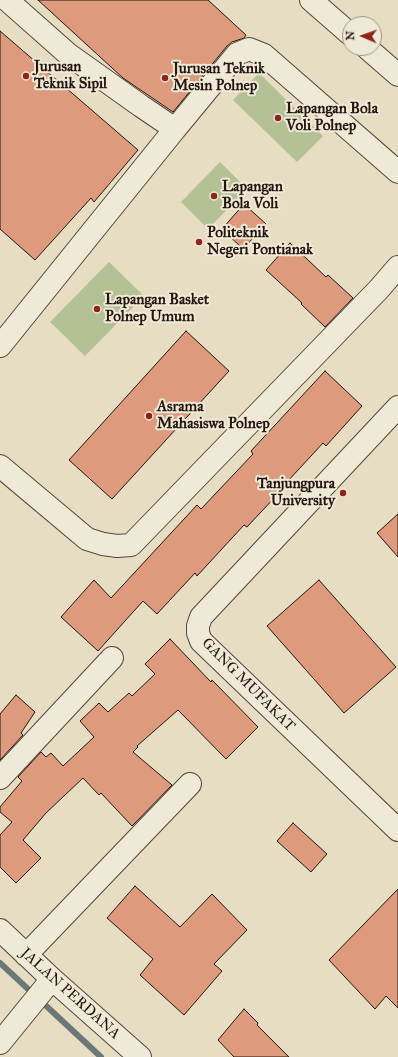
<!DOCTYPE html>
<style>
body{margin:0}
#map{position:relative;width:398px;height:1057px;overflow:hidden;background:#e7ddc3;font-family:"IM FELL Great Primer",serif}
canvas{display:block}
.north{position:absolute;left:342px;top:16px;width:40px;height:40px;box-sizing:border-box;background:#efe9d8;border:1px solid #9d9588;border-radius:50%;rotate:272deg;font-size:11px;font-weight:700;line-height:16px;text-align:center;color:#23170f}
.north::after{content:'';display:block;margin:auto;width:14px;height:18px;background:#8f2418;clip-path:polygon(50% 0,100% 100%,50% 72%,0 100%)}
</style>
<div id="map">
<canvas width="398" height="1057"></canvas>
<div class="north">N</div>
</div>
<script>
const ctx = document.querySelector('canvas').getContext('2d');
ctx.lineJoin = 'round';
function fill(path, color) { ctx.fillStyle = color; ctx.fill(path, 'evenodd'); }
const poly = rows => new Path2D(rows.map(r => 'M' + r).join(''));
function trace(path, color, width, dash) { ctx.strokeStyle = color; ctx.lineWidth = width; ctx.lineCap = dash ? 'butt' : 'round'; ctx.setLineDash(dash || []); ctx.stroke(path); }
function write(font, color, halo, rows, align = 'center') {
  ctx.font = font + ' "IM FELL Great Primer",serif'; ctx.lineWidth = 4; ctx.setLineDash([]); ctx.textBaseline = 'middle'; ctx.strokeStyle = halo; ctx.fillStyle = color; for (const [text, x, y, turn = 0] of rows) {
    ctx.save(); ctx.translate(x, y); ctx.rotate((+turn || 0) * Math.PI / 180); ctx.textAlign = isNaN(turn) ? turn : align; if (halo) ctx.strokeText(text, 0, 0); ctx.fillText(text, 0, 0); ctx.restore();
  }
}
const green = poly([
 [259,73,323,136,297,162,233,100],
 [220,162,247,189,208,229,181,202],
 [109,262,144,296,85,356,50,322]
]);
const stream = poly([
 [0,963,101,1057]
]);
const building = poly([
 [38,0,208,0,246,35,244,38,232,42,227,46,173,112,123,78,38,0],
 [0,31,138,150,94,202,91,198,35,260,0,229,0,31],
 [244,204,266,224,243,249,222,229,244,204],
 [290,243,326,277,328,275,353,298,325,327,301,304,302,303,266,270,290,243],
 [186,331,229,371,112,499,69,460,186,331],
 [325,371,362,406,326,446,323,443,275,495,276,496,247,527,244,525,197,576,195,573,157,614,143,601,98,651,61,617,94,580,111,598,197,505,201,509,253,454,251,451,325,371],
 [398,514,398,557,377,533,398,514],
 [319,580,396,667,344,713,267,626,319,580],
 [170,639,211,682,212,680,258,727,226,759,178,710,137,746,138,747,133,752,172,785,132,826,101,793,99,795,83,778,46,813,23,840,41,858,16,883,0,867,0,835,12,822,0,812,0,807,22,781,18,777,41,752,46,757,51,753,63,766,94,737,80,721,99,703,108,712,129,693,132,696,155,674,145,664,170,639],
 [16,695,35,712,21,733,23,735,0,760,0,714,16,695],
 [293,823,327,854,311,872,277,841,293,823],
 [135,886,180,927,212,894,247,930,214,964,222,971,184,1015,140,975,153,959,107,918,135,886],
 [398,889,398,1008,386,996,375,1009,329,960,398,889],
 [244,1009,258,1023,257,1025,289,1057,234,1057,218,1040,244,1009]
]);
const minor = poly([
 [7,0,68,54,141,106,175,129,237,54,249,49,264,55,398,172],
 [311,0,350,34],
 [367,48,398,75],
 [0,346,175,129],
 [398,407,201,617,198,626,198,633,201,641,398,830],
 [0,466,87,539,103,544,117,546,131,545,379,289,398,267],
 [0,778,112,658],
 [0,930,52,979,140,1057],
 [26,955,190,784],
 [0,1043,52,979]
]);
const markers = [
 [26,76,4,"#8f2418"],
 [165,78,4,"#8f2418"],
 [278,118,4,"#8f2418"],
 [214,196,4,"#8f2418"],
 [199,242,4,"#8f2418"],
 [97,309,4,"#8f2418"],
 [149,416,4,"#8f2418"],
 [343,493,4,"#8f2418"]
];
const poiNames = [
 ["Jurusan",34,67],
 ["Teknik Sipil",34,84],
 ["Jurusan Teknik",173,69],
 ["Mesin Polnep",173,86],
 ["Lapangan Bola",286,109],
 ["Voli Polnep",286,126],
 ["Lapangan",222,187],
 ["Bola Voli",222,204],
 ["Politeknik",207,233],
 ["Negeri Pontianak",207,250],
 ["Lapangan Basket",105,300],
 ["Polnep Umum",105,317],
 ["Asrama",157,407],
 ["Mahasiswa Polnep",157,424],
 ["Tanjungpura",335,484,"right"],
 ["University",335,501,"right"]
];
const streetNames = [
 ["GANG MUFAKAT",248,685,45],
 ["JALAN PERDANA",70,994,42]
];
fill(green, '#b4c195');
trace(stream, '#6b7878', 6);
fill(building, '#dd9a7c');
trace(building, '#23170f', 1);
trace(minor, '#54483c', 24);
trace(minor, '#efe9d8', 22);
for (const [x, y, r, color] of markers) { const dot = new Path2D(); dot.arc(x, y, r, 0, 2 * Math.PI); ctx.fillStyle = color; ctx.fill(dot); trace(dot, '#efe9d8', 1.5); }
write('bold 15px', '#23170f', '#efe9d8', poiNames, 'left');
write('15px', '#23170f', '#efe9d8', streetNames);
</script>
